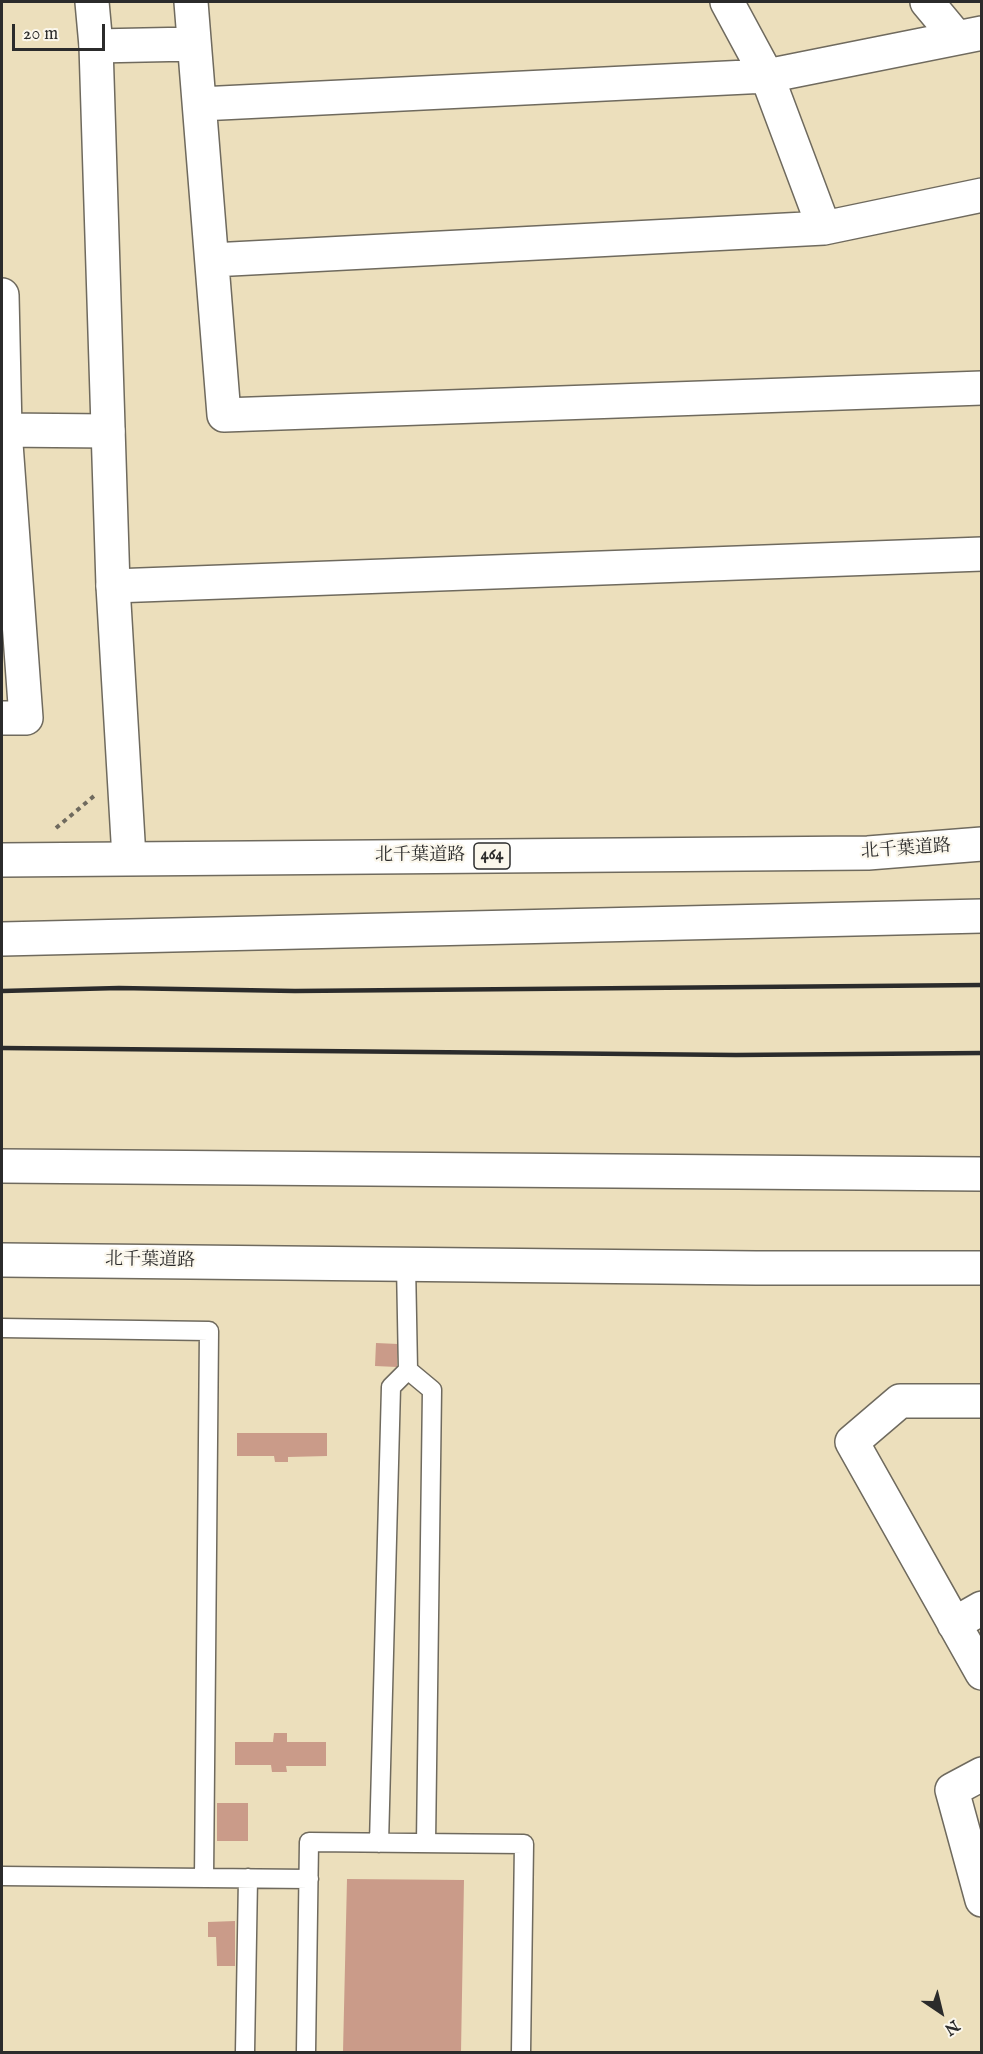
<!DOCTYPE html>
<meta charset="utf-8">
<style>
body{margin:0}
#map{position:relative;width:983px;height:2054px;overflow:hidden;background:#ecdfbc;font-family:"IM FELL English",serif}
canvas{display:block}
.frame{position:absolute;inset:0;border:3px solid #2b2b2b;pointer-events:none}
.north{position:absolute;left:911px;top:1982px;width:60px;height:60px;-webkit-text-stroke:4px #fbf7ec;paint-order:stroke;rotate:145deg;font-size:16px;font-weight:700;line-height:24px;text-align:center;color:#2b2b2b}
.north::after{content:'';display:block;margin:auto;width:21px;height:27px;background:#2b2b2b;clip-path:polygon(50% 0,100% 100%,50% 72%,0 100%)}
.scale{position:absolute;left:12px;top:24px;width:93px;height:27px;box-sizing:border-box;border:3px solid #2b2b2b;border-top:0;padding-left:8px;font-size:18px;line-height:21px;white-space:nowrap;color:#2b2b2b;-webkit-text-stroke:4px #fbf7ec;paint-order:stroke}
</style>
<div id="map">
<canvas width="983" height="2054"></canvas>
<div class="frame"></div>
<div class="north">N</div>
<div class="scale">20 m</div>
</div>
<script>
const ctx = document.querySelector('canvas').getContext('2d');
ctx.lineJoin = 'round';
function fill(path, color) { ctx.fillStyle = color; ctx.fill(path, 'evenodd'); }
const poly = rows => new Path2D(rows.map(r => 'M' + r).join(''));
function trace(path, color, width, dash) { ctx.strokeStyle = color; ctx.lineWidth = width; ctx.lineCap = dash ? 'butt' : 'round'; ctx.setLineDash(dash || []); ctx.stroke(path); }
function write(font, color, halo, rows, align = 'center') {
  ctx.font = font + ' "IM FELL English","Noto Serif JP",serif'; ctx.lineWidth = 4.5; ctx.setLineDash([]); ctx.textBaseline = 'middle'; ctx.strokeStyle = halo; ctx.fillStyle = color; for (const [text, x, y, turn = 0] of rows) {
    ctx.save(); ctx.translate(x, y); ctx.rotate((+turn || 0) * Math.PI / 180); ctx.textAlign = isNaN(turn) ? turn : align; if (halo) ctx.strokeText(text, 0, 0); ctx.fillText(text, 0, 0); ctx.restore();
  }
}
const building = poly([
 [376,1343,398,1344,397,1367,375,1366],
 [237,1433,327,1433,327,1456,288,1457,288,1462,275,1462,274,1456,237,1456],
 [274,1733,287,1733,287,1742,326,1742,326,1766,286,1766,287,1772,272,1772,271,1765,235,1765,235,1742,273,1742],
 [217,1803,248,1803,248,1841,217,1841],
 [347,1879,464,1880,461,2052,343,2052],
 [235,1921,235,1966,217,1966,216,1937,208,1937,208,1922]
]);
const path = poly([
 [56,828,94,796]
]);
const service = poly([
 [406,1264,408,1370],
 [2,1328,209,1331,204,1878],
 [379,1843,391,1387,408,1370,432,1390,426,1843],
 [2,1876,309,1879],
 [245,2052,248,1878],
 [306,2052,309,1842,524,1844,521,2052]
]);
const minor = poly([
 [191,2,224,415,982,388],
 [727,2,767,76,824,228],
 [927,2,957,38],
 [96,46,193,44],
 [200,104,767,76,982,33],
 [212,260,824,228,982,195],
 [2,295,5,430,26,718,2,718],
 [2,430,108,431],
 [113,586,982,554],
 [982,1401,900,1401,852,1442,982,1673],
 [954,1624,982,1608],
 [982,1774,952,1790,982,1900]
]);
const tertiary = poly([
 [92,2,96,46,113,586,129,858]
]);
const trunk = poly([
 [2,860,868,853,982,844],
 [2,939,982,916],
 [2,1166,982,1174],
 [2,1260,756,1268,982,1268]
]);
const rail = poly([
 [2,991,119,988,295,991,982,985],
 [2,1048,736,1055,982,1053]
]);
const shields = [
 [492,856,36]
];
const shieldNames = [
 ["464",492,856]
];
const streetNames = [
 ["北千葉道路",906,850,-4],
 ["北千葉道路",420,856],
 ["北千葉道路",150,1261,1]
];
fill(building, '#ca9b89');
trace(service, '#6f6a5e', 21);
trace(minor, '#6f6a5e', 36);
trace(tertiary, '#6f6a5e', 36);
trace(trunk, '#6f6a5e', 36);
trace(path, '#6f6a5e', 4, [4.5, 4.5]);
trace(service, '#fff', 18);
trace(minor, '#fff', 33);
trace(tertiary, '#fff', 33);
trace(trunk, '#fff', 33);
trace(rail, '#2b2b2b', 4.5);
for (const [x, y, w] of shields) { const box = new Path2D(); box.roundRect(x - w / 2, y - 13, w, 26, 4.5); ctx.fillStyle = '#fbf7ec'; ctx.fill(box); trace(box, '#2b2b2b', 1.5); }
write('bold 16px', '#2b2b2b', null, shieldNames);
write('18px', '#2b2b2b', '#fbf7ec', streetNames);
</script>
